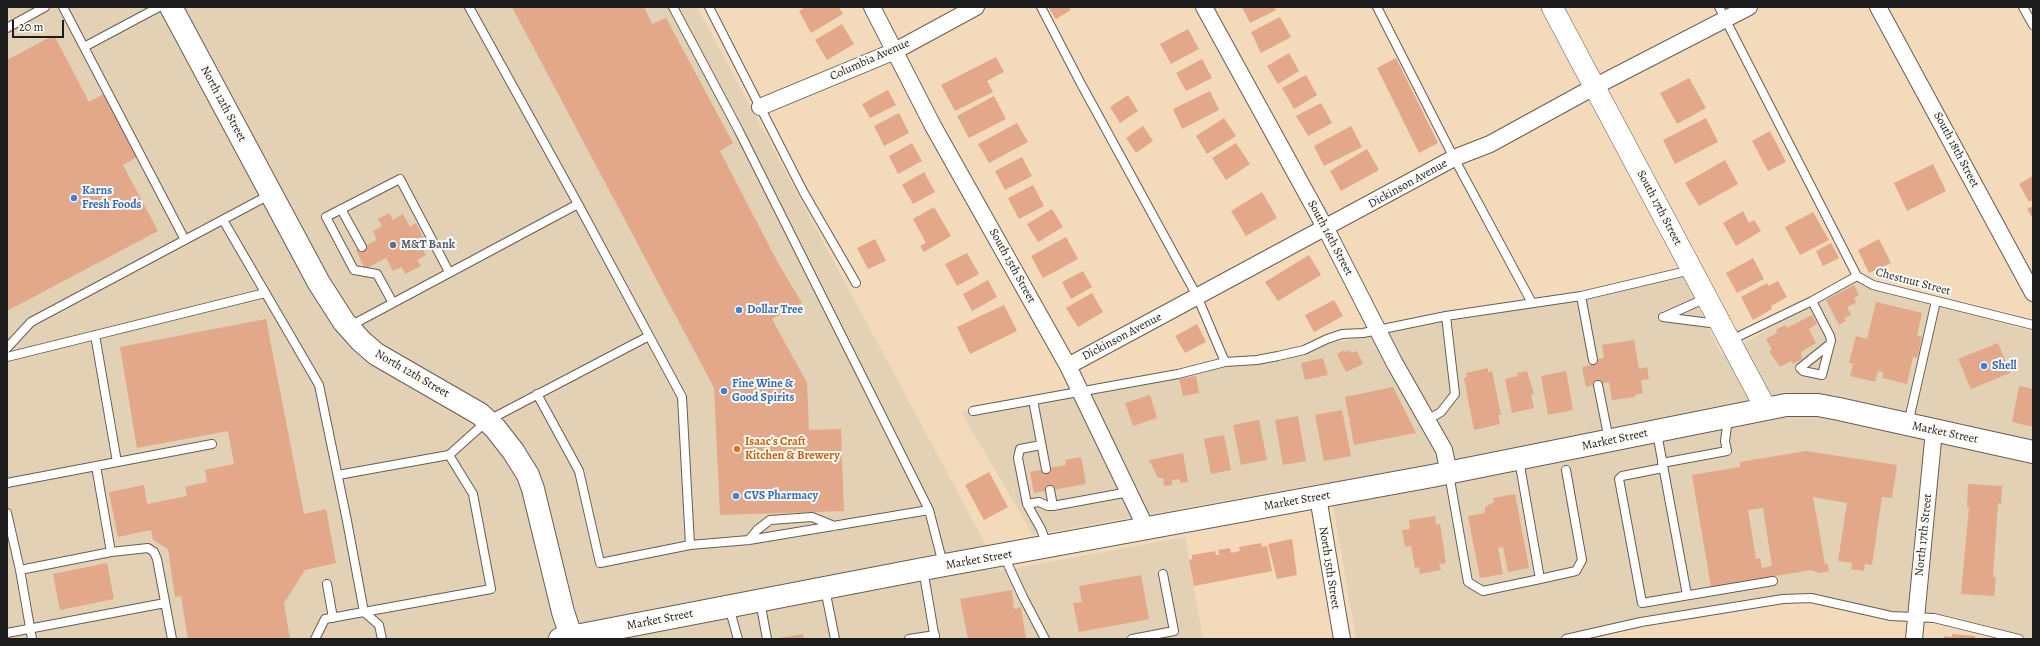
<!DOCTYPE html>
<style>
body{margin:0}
#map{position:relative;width:2040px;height:646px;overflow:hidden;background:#f3daba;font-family:Alegreya,serif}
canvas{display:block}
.frame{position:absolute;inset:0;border:8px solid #1c1c1c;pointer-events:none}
.scale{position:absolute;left:12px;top:20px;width:52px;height:18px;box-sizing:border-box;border:2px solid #1c1c1c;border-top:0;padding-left:5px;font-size:12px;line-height:14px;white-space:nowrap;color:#1c1c1c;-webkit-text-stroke:3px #fdfcf7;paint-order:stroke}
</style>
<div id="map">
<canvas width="2040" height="646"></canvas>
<div class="frame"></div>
<div class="scale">20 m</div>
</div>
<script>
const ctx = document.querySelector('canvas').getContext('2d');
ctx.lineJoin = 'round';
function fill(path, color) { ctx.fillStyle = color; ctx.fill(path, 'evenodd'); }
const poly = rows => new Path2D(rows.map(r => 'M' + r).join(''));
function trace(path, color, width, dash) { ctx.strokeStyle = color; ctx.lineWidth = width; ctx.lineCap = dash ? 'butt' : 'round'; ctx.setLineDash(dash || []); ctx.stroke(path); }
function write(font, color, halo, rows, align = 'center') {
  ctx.font = font + ' Alegreya,serif'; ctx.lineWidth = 4; ctx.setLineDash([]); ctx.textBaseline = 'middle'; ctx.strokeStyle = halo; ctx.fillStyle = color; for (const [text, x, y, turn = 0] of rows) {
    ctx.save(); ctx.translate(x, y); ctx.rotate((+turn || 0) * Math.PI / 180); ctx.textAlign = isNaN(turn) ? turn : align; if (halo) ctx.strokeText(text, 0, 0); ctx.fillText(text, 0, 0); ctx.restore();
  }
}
const built = poly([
 [7,7,697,7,1000,571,1185,537,1203,639,7,639],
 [1683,276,1722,356,1853,280,2033,332,2033,639,2012,639,1932,621,1811,600,1784,600,1560,639,1356,639,1329,482,1033,535,961,412,1554,302,1603,295]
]);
const building = poly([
 [512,7,644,7,652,24,666,18,733,143,720,151,778,263,802,303,772,319,807,383,809,430,841,429,844,511,720,515,714,388],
 [806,7,839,7,843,14,811,33,799,11],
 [1048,7,1068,7,1071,10,1056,19],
 [1242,7,1274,7,1276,10,1250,23],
 [1280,17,1291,37,1261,53,1251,32],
 [842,24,854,44,827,60,815,40],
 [1188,29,1199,49,1171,64,1160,44],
 [54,35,89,102,105,93,139,156,123,165,158,231,7,311,7,60],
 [1289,53,1299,71,1278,84,1267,66],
 [996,57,1004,72,987,81,993,92,955,111,941,85],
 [1396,58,1438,143,1419,153,1377,68],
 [1202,59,1212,78,1186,91,1176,73],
 [1306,75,1317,95,1294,109,1282,88],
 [1689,78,1706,108,1677,124,1660,93],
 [888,90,896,105,870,118,862,104],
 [1210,91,1219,110,1182,129,1173,109],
 [1128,95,1138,111,1120,123,1110,107],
 [994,96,1006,119,969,138,957,116],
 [1321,103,1332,123,1308,136,1296,116],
 [899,113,909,133,884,146,874,126],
 [1224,118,1236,136,1207,154,1196,136],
 [1706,118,1718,142,1675,164,1663,140],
 [1017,123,1028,142,989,163,978,144],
 [1143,126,1153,141,1136,153,1126,138],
 [1351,126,1362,147,1324,166,1314,146],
 [1770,131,1786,162,1768,171,1752,141],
 [912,143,922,161,898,174,889,156],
 [1236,143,1250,164,1226,180,1212,158],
 [1367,149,1379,170,1341,191,1330,171],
 [1022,157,1032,176,1005,190,995,171],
 [1725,160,1738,184,1699,206,1685,183],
 [1933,164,1946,191,1907,211,1894,183],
 [924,172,935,192,913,204,902,185],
 [2033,176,2033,200,2029,202,2019,184],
 [1033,185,1044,206,1019,219,1008,198],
 [1262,192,1277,218,1246,236,1231,211],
 [2033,206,2033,219,2027,209],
 [934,207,951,236,924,252,920,246,926,243,913,219],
 [1052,209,1063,227,1038,242,1027,224],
 [1743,211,1749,223,1754,220,1761,231,1736,246,1723,223],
 [1813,212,1829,240,1800,255,1785,227],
 [389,213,393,220,403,214,410,227,416,223,424,239,419,242,426,255,417,260,421,266,405,274,402,267,393,271,386,258,365,269,356,250,377,240,373,231,382,226,378,219],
 [1066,237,1078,259,1043,278,1031,256],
 [875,239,886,261,868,269,857,248],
 [1879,239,1891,263,1869,273,1858,250],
 [1831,243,1839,258,1823,266,1816,251],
 [967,253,979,274,957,286,945,264],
 [1309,255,1321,275,1278,301,1265,282],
 [1753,258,1764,279,1737,293,1726,273],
 [1083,271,1092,287,1071,299,1062,282],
 [988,280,997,297,972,311,963,294],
 [1778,281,1787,297,1771,306,1772,309,1753,320,1741,297,1767,283,1768,286],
 [1854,285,1859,295,1854,298,1856,303,1847,307,1851,315,1844,318,1846,321,1839,325,1826,300],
 [1092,293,1103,312,1078,327,1066,308],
 [1334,300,1343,316,1314,332,1305,315],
 [1876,302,1922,313,1917,336,1922,337,1917,358,1913,357,1907,384,1882,378,1883,372,1878,371,1875,382,1850,376,1853,364,1849,363,1856,336,1867,339],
 [1004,305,1017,331,970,354,957,327],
 [1812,315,1817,324,1809,329,1816,343,1801,352,1802,359,1793,364,1791,361,1780,367,1769,351,1772,350,1766,339,1777,333,1776,330,1785,325,1787,328],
 [266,319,304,514,326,509,336,563,305,570,284,603,290,639,188,639,181,596,175,597,168,549,153,540,151,530,118,537,109,492,144,485,147,504,187,496,185,487,207,482,205,470,234,464,228,431,137,448,120,347],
 [1197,324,1206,342,1185,353,1175,336],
 [1634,340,1639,369,1647,367,1649,379,1641,380,1643,393,1635,395,1635,397,1612,400,1609,382,1586,387,1582,367,1591,365,1590,361,1604,358,1602,345],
 [1998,343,2010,373,1971,389,1958,359],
 [1344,350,1345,352,1349,350,1351,353,1357,351,1363,364,1346,372,1337,354],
 [1323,358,1328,375,1305,380,1301,363],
 [1488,368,1488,372,1492,371,1501,415,1498,415,1500,424,1474,430,1464,378,1467,377,1466,373],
 [1527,371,1534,394,1531,395,1534,408,1512,413,1505,379,1518,376,1517,373],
 [1566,371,1573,410,1548,415,1541,376],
 [1196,376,1199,393,1183,396,1179,379],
 [2019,386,2033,389,2033,427,2012,422],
 [1393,387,1416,433,1354,445,1345,397],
 [1150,395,1157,418,1133,426,1125,403],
 [1342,410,1351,456,1324,461,1315,415],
 [1298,416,1306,461,1283,465,1275,420],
 [1259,420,1267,460,1241,465,1233,425],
 [1224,435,1231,470,1211,474,1204,439],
 [1806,451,1897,465,1892,498,1882,497,1872,565,1865,564,1864,571,1851,569,1852,563,1838,561,1847,503,1813,497,1825,564,1828,564,1829,571,1820,573,1811,570,1711,587,1692,475,1740,467,1740,462],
 [1763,508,1772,566,1762,568,1760,558,1756,559,1748,510],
 [1183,453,1188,482,1180,483,1180,479,1172,480,1172,485,1164,486,1163,478,1158,478,1149,460],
 [1081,457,1086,484,1034,493,1030,472,1066,465,1065,460],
 [989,472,1008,507,984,520,965,485],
 [1968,484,2002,486,2001,504,1998,503,1993,577,1996,577,1994,596,1961,594,1969,507,1967,507],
 [1515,494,1529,568,1508,572,1503,547,1498,548,1503,574,1480,578,1468,516,1485,513,1485,507,1494,502,1493,498],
 [1435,516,1436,525,1440,524,1446,563,1439,564,1441,570,1420,574,1419,567,1415,568,1411,546,1405,547,1402,530,1410,529,1409,520],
 [1292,539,1297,575,1277,579,1268,544],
 [1261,543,1262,547,1267,546,1272,571,1194,586,1189,560,1192,559,1192,555,1215,551,1216,555,1219,555,1218,550,1230,548,1231,553,1240,551,1239,547],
 [107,563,114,599,60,610,53,574],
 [1141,575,1149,619,1079,632,1073,603,1082,602,1079,586],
 [1012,590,1014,609,1021,607,1026,639,968,639,960,599],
 [803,634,804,639,779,639,779,638],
 [1952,634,1975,636,1975,639,1944,639,1944,636,1952,637]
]);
const service = poly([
 [63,7,185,240],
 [469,7,578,204,682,397,690,545,749,540,929,510,943,564],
 [673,7,739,131,929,510],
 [709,7,804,193,856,283],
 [1041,7,1080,82,1197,296,1225,362],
 [1377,7,1454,158,1532,303],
 [1719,7,1857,276,1873,285,2033,325],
 [2023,7,2033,25],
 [7,28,45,7],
 [84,47,159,7],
 [341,209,362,247],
 [223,220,319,385,347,521,364,612,379,625,382,639],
 [1581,296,1593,360],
 [1812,301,1830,336,1831,341,1830,344,1822,375,1803,371,1800,368,1830,344],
 [393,303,377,274,354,270,326,217,400,179,449,272],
 [1663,317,1718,324],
 [1664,317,1706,298],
 [350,326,578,204],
 [95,335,117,462],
 [1729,341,1812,301,1857,276],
 [7,348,31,322,271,194],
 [7,357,265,293],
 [1598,385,1609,440],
 [537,394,579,471,600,563,690,545],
 [1033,400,1046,469],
 [973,411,1178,374,1225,362,1257,360,1278,356,1304,350,1327,339,1342,334,1363,333,1446,316,1581,296,1691,270],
 [1427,420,1441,412,1455,394,1446,316],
 [1908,424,1936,301],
 [1657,433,1687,595],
 [1041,445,1020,449,1018,458,1027,504,1041,529,1047,545],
 [449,455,487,421,649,336],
 [1662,463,1727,451,1725,441,1728,418],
 [96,466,111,552],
 [1663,468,1622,476,1619,479,1642,603,1773,581],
 [1449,474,1468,582,1483,591,1540,579,1519,460],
 [7,483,212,444],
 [1050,490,1053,506],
 [1027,504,1039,502,1048,506,1053,506,1129,492],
 [7,513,20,570,32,639],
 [749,540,757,530,770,520,812,517,834,526],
 [1004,556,1023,597,1045,639],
 [923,569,935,639],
 [20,570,111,552,148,548,154,552,157,559,172,639],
 [1540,579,1576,571,1582,560,1566,470],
 [327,584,333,618],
 [825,589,835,639],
 [760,601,767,639],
 [729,607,738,639],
 [7,633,165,603],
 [315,639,325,619,491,589,473,494,449,455,338,475],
 [909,639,935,635],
 [1132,639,1174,631,1163,574],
 [1566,639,1641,622,1783,599,1811,598,1891,616,1934,618,2019,639]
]);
const minor = poly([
 [872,7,933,126,1068,366,1146,528],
 [1204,7,1326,229,1394,362,1444,450,1449,473],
 [1878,7,2033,293],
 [760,107,895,51,976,7],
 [1068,366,1454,158,1490,144,1594,87,1749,7],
 [1318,497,1342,639],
 [1914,639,1934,430]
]);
const tertiary = poly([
 [1552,7,1766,409]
]);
const secondary = poly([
 [171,7,319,283,344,322,361,341,376,354,480,414,495,428,513,451,528,475,533,489,563,612,572,639]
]);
const primary = poly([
 [560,639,923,569,1432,476,1786,405,1818,405,1839,409,2033,452]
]);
const markers = [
 [74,198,4,"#3f7fe0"],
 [393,245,4,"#5c6f8a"],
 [739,310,4,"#3f7fe0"],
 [1984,366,4,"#3f7fe0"],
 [724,391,4,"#3f7fe0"],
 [737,449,4,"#e8710a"],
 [736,496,4,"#3f7fe0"]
];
const streetNames = [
 ["Columbia Avenue",870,60,-24],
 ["North 12th Street",223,104,62],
 ["South 18th Street",1956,150,62],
 ["Dickinson Avenue",1408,184,-29],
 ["South 17th Street",1659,208,62],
 ["South 16th Street",1330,238,62],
 ["South 15th Street",1012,266,61],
 ["Chestnut Street",1913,282,15],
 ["Dickinson Avenue",1122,337,-28],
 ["North 12th Street",412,374,30],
 ["Market Street",1945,433,12],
 ["Market Street",1615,440,-12],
 ["Market Street",1297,501,-10],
 ["North 17th Street",1924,535,-84],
 ["Market Street",979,560,-10],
 ["North 15th Street",1329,568,81],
 ["Market Street",660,620,-11]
];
const shopNames = [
 ["Karns",82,191],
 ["Fresh Foods",82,205],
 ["Dollar Tree",747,310],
 ["Shell",1992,366],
 ["Fine Wine &",732,384],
 ["Good Spirits",732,398],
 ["CVS Pharmacy",744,496]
];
const serviceNames = [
 ["M&T Bank",401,245]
];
const foodNames = [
 ["Isaac's Craft",745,442],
 ["Kitchen & Brewery",745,456]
];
fill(built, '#e2d1b4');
fill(building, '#e2a889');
trace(service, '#675e53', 10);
trace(minor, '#675e53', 18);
trace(tertiary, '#675e53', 22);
trace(secondary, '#675e53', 24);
trace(primary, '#675e53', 24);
trace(service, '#fff', 8);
trace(minor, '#fff', 16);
trace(tertiary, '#fff', 21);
trace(secondary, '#fff', 22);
trace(primary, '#fff', 22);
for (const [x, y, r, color] of markers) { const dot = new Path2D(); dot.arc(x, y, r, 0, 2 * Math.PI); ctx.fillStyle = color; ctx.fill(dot); trace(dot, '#fdfcf7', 1.5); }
write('12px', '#1c1c1c', '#fdfcf7', streetNames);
write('bold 12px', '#366cbe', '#fdfcf7', shopNames, 'left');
write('bold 12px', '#4e5e75', '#fdfcf7', serviceNames, 'left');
write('bold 12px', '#c56008', '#fdfcf7', foodNames, 'left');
</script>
